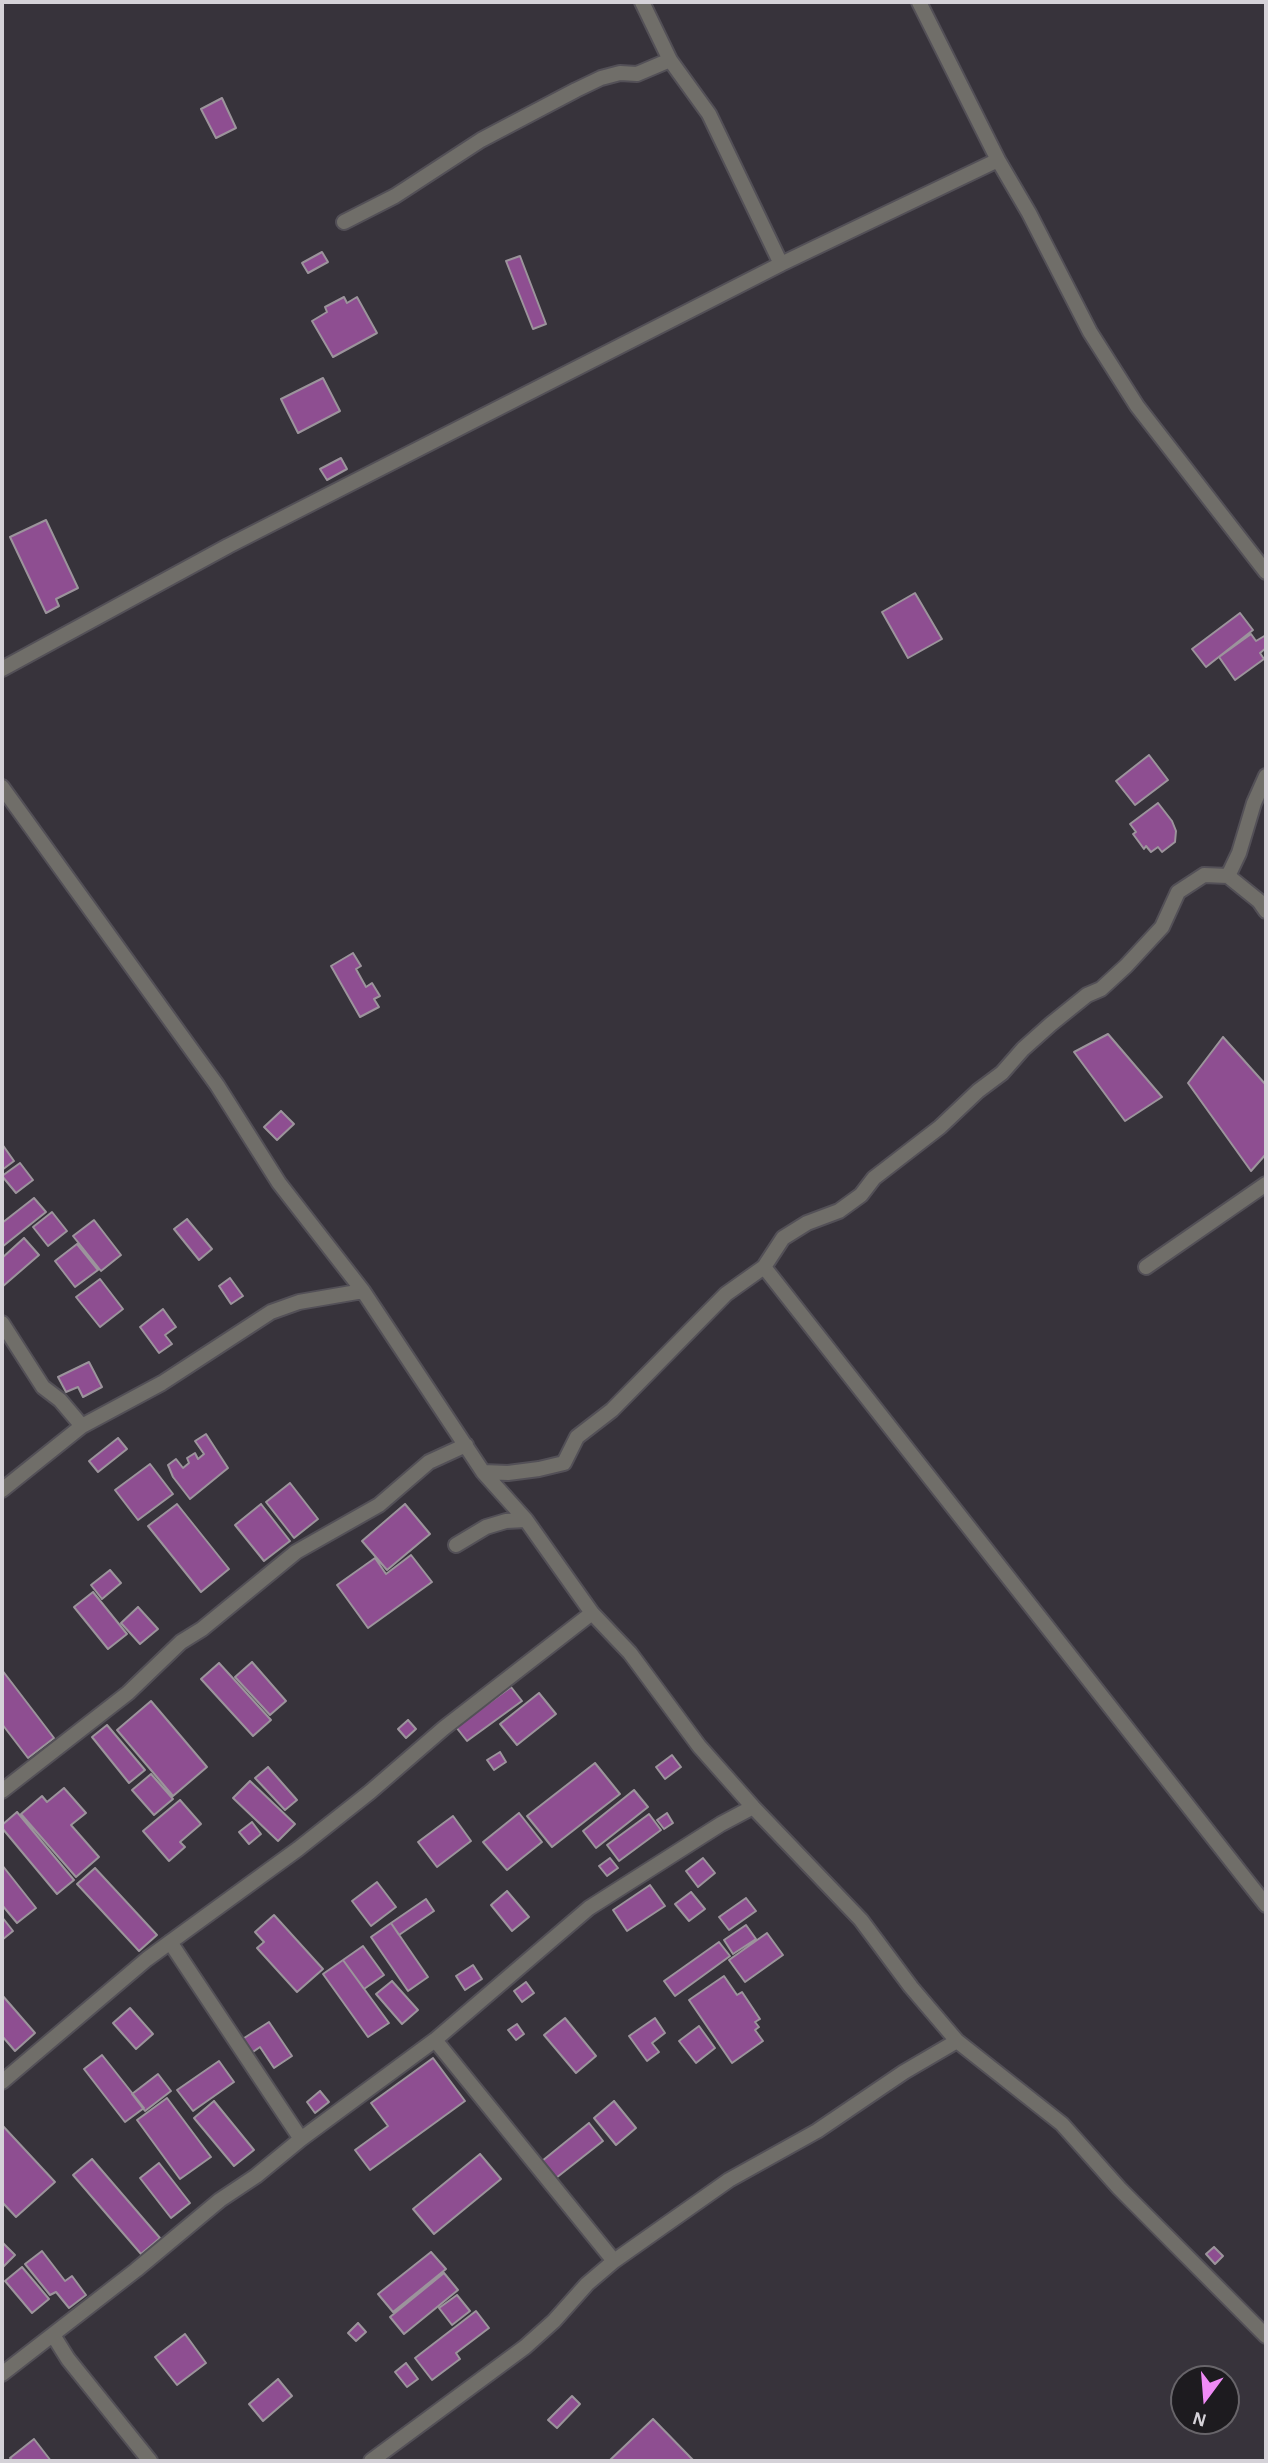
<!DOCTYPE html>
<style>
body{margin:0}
#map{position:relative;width:1268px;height:2463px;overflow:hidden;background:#37333b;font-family:"Alegreya Sans",sans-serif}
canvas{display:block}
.frame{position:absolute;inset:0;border:4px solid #d5d2d8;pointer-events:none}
.north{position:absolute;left:1170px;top:2365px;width:70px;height:70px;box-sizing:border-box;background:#1d1b1f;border:2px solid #676469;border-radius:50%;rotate:196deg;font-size:19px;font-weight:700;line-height:28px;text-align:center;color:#d5d2d8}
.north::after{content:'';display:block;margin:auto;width:24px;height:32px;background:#f08bf6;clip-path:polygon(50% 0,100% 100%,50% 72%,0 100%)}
</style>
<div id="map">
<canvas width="1268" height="2463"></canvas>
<div class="frame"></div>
<div class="north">N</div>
</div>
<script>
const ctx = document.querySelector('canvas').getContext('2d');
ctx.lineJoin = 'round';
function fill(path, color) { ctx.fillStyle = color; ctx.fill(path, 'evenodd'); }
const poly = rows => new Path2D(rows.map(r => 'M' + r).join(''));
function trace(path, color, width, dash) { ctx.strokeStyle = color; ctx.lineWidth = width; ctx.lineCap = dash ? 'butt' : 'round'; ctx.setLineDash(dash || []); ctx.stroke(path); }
const building = poly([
 [222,98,236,128,216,138,201,109,222,98],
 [322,252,328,262,308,273,302,263,322,252],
 [520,256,546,324,533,329,506,261,520,256],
 [344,297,347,303,357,297,377,333,333,357,312,321,327,312,325,307,344,297],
 [323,378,340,411,298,433,281,399,323,378],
 [341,458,347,469,327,480,320,469,341,458],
 [46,520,78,588,56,599,59,606,46,613,10,537,46,520],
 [915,593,942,639,908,658,882,612,915,593],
 [1240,613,1253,630,1206,667,1192,649,1240,613],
 [1251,634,1256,641,1266,635,1266,648,1260,653,1264,659,1235,680,1219,657,1251,634],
 [1149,755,1168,780,1135,805,1116,781,1149,755],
 [1158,803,1172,821,1176,831,1175,842,1162,852,1158,847,1151,852,1146,846,1144,849,1133,834,1136,832,1130,824,1158,803],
 [353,953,361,966,356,969,366,987,372,983,380,996,374,999,379,1007,360,1017,331,966,353,953],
 [1108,1034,1162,1097,1125,1121,1074,1052,1108,1034],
 [1223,1037,1266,1085,1266,1154,1251,1171,1188,1083,1223,1037],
 [281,1111,294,1124,277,1140,264,1127,281,1111],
 [2,1144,14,1161,2,1170,2,1144],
 [20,1163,33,1180,16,1193,2,1176,20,1163],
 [34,1198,46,1212,2,1247,2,1223,34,1198],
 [52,1212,67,1231,48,1246,33,1227,52,1212],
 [187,1219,212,1249,199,1260,174,1229,187,1219],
 [94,1220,121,1255,101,1271,73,1236,94,1220],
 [24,1238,39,1255,2,1287,2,1258,24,1238],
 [77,1244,98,1270,75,1287,55,1261,77,1244],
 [230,1278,243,1296,231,1304,219,1286,230,1278],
 [100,1279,123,1309,100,1327,76,1297,100,1279],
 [163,1309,176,1327,165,1335,172,1344,159,1353,140,1327,163,1309],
 [89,1362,102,1387,83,1397,78,1387,66,1392,58,1377,89,1362],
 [206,1434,228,1468,190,1499,173,1477,168,1465,176,1459,183,1468,189,1463,187,1458,195,1453,198,1459,204,1454,195,1441,206,1434],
 [118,1438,127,1449,98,1472,89,1461,118,1438],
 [150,1464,173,1494,138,1520,115,1490,150,1464],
 [290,1483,318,1519,294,1538,266,1502,290,1483],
 [177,1504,229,1569,201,1592,148,1526,177,1504],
 [261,1504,290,1541,264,1561,235,1525,261,1504],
 [405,1504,430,1534,387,1570,362,1541,405,1504],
 [411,1555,432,1582,368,1628,337,1585,375,1558,386,1574,411,1555],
 [110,1570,121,1583,102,1599,91,1585,110,1570],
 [93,1592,127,1634,108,1649,74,1607,93,1592],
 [138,1607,158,1629,140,1644,121,1623,138,1607],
 [252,1662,286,1701,270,1715,235,1677,252,1662],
 [219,1663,271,1720,253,1736,201,1679,219,1663],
 [2,1670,54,1738,28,1758,2,1724,2,1670],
 [511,1687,522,1701,467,1741,456,1727,511,1687],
 [539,1693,556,1714,517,1745,500,1724,539,1693],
 [151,1701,207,1767,173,1796,117,1730,151,1701],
 [408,1720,416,1729,406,1738,398,1729,408,1720],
 [107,1725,145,1770,129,1783,92,1737,107,1725],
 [500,1752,506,1762,494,1770,487,1760,500,1752],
 [672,1755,681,1767,665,1779,656,1767,672,1755],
 [595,1763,620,1794,552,1847,527,1816,595,1763],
 [268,1767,297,1800,285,1810,255,1778,268,1767],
 [151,1774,173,1799,154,1815,132,1790,151,1774],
 [250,1781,295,1824,278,1841,233,1798,250,1781],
 [64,1788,86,1813,71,1825,99,1857,76,1877,21,1814,42,1796,47,1802,64,1788],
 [634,1790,648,1807,596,1848,583,1831,634,1790],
 [180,1800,201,1824,180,1842,185,1847,169,1861,143,1831,180,1800],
 [17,1812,74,1880,57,1894,2,1828,2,1825,17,1812],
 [519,1813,542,1842,507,1870,483,1842,519,1813],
 [667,1813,673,1823,664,1829,657,1820,667,1813],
 [649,1814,661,1830,619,1861,607,1845,649,1814],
 [453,1816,471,1841,437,1867,418,1842,453,1816],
 [252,1822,261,1834,249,1844,239,1832,252,1822],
 [610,1858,618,1868,607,1876,599,1866,610,1858],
 [703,1858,715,1873,698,1887,686,1871,703,1858],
 [2,1865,36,1908,17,1923,2,1905,2,1865],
 [95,1868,157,1935,139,1951,77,1884,95,1868],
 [377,1882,396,1907,371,1926,352,1901,377,1882],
 [650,1885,665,1906,627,1931,613,1910,650,1885],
 [507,1891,529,1917,512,1931,491,1905,507,1891],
 [691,1892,705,1909,689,1921,675,1904,691,1892],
 [746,1898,756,1911,729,1930,719,1917,746,1898],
 [426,1899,434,1911,399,1935,391,1923,426,1899],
 [274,1915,323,1969,297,1992,257,1948,264,1942,255,1932,274,1915],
 [2,1917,13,1931,2,1940,2,1917],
 [391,1923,428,1977,408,1991,371,1937,391,1923],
 [746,1925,756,1939,733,1954,724,1940,746,1925],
 [767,1933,783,1955,745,1982,729,1960,767,1933],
 [719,1942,730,1956,675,1996,664,1981,719,1942],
 [363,1946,384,1975,364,1989,343,1960,363,1946],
 [343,1960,389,2023,368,2037,323,1974,343,1960],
 [473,1965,482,1979,465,1990,456,1976,473,1965],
 [724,1976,737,1995,742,1992,760,2019,755,2022,759,2027,755,2030,763,2041,732,2063,689,2000,724,1976],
 [392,1981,418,2010,402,2024,376,1994,392,1981],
 [526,1982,534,1993,522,2002,514,1991,526,1982],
 [2,1995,35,2033,15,2051,2,2036,2,1995],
 [130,2008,153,2034,136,2049,113,2023,130,2008],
 [565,2018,596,2056,576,2073,544,2035,565,2018],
 [655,2018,665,2033,652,2043,659,2052,647,2061,629,2036,655,2018],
 [269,2022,292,2056,274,2068,260,2047,250,2054,241,2040,269,2022],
 [517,2024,524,2034,516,2040,508,2030,517,2024],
 [699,2026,715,2048,696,2063,679,2041,699,2026],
 [102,2055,144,2108,125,2122,84,2069,102,2055],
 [433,2058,465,2101,370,2170,355,2150,388,2126,371,2103,433,2058],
 [219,2061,234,2082,193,2111,177,2090,219,2061],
 [158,2074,171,2091,145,2111,132,2094,158,2074],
 [320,2091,329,2102,315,2113,307,2102,320,2091],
 [167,2098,211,2157,180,2179,137,2120,167,2098],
 [214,2101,254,2150,234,2166,194,2118,214,2101],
 [614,2101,636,2128,616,2145,594,2118,614,2101],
 [589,2123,603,2141,556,2178,542,2161,589,2123],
 [2,2125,55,2182,16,2217,2,2202,2,2125],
 [480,2154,501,2179,434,2234,413,2209,480,2154],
 [92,2159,160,2238,141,2254,73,2175,92,2159],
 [159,2163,190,2203,171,2218,140,2178,159,2163],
 [2,2242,15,2255,2,2268,2,2242],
 [1214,2247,1223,2256,1215,2264,1206,2254,1214,2247],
 [42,2251,65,2281,72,2276,86,2295,69,2308,56,2292,50,2295,25,2264,42,2251],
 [431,2252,446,2269,393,2312,378,2294,431,2252],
 [22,2267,49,2299,32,2313,5,2281,22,2267],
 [444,2273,458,2290,404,2334,390,2317,444,2273],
 [457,2295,470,2311,452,2325,439,2308,457,2295],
 [476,2311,489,2328,456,2353,460,2359,432,2380,415,2358,476,2311],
 [358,2323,366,2332,356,2341,348,2333,358,2323],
 [185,2334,206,2363,177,2385,155,2357,185,2334],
 [406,2363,418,2379,407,2387,395,2372,406,2363],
 [278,2379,292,2396,263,2421,249,2404,278,2379],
 [572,2396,580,2404,557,2428,548,2420,572,2396],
 [653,2419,694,2461,609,2461,653,2419],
 [34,2439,51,2461,13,2461,10,2458,34,2439]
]);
const minor = poly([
 [642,2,670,60,709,114,781,264],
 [919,2,998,160,1029,213,1090,332,1137,406,1266,572],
 [344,222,395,196,481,140,576,90,601,78,620,73,637,74,670,60],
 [2,669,228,546,781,264,998,160],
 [2,787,217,1085,279,1183,363,1291,483,1472,526,1520,592,1613,630,1653,699,1746,753,1807,861,1920,911,1987,957,2041,1062,2124,1119,2188,1266,2336],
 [1228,876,1239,853,1254,803,1266,776],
 [764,1267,1266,1905],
 [1146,1267,1266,1184],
 [2,1323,43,1387,60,1400,82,1426],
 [483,1472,508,1473,539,1469,564,1463,577,1437,612,1410,726,1294,764,1267,783,1238,807,1223,839,1211,861,1195,874,1178,940,1127,978,1091,1002,1073,1023,1049,1051,1024,1087,995,1101,989,1126,966,1162,927,1178,892,1204,875,1228,876,1259,901,1266,911],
 [2,1490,82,1426,162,1383,271,1312,299,1302,363,1291],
 [456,1545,486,1527,506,1521,526,1520],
 [2,1791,128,1693,181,1642,202,1629,296,1552,379,1505,429,1462,466,1445],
 [170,1942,301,2139],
 [435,2040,614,2261],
 [2,2082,147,1959,298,1849,370,1792,444,1728,592,1613],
 [53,2335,68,2359,150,2461],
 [2,2374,136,2270,220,2200,256,2176,301,2139,435,2040,589,1908,721,1824,753,1807],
 [371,2461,525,2347,554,2321,587,2284,614,2261,729,2180,817,2131,904,2072,957,2041]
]);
fill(building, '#8e4e91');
trace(building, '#9c949c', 2);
trace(minor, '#535057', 18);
trace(minor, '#706e69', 14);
</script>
